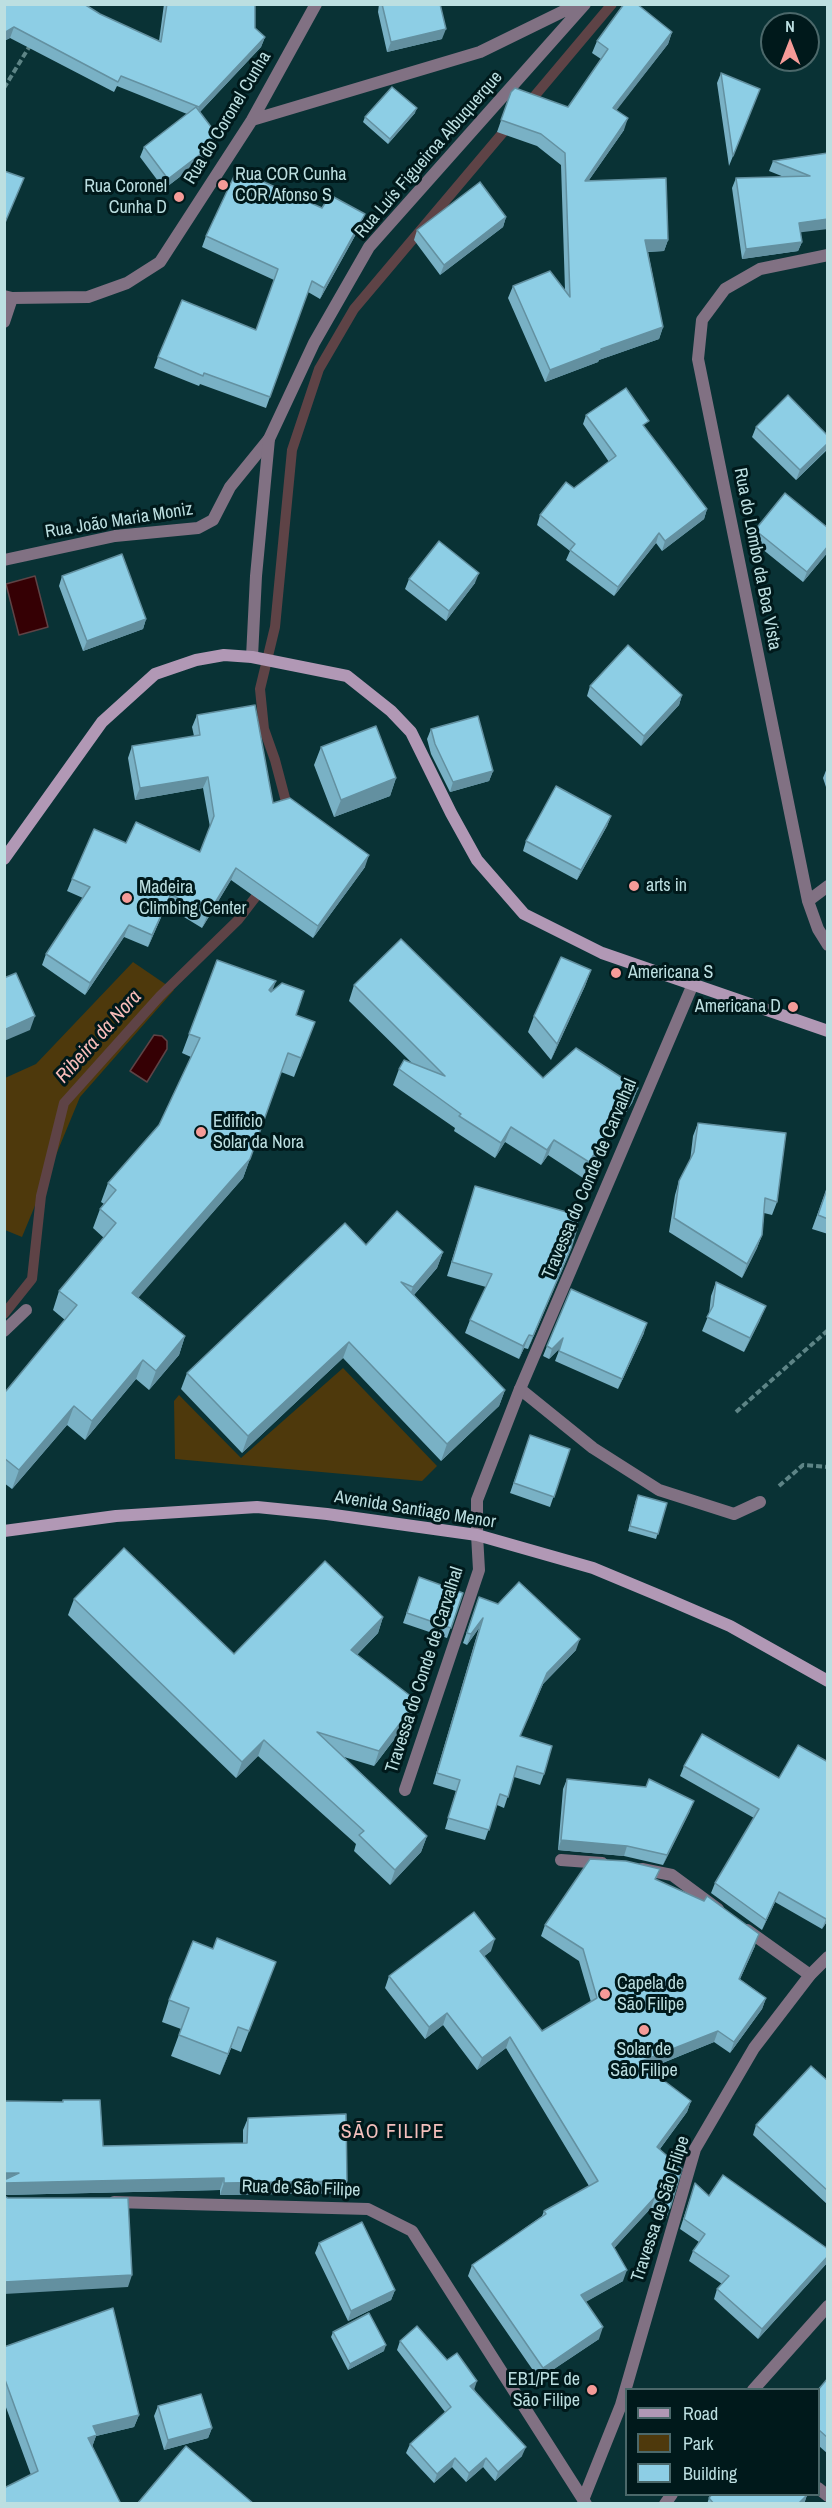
<!DOCTYPE html>
<meta charset="utf-8">
<style>
body{margin:0}
#map{position:relative;width:832px;height:2508px;overflow:hidden;background:#093235;font-family:"Archivo Narrow",sans-serif}
canvas{display:block}
.frame{position:absolute;inset:0;border:6px solid #bcdfe1;pointer-events:none}
.legend{position:absolute;left:625px;top:2388px;width:195px;height:108px;box-sizing:border-box;background:#00191b;border:2px solid #4b686a;margin:0;padding:8px 10px;list-style:none;font-size:18px;color:#bcdfe1}
.legend li{display:flex;align-items:center;gap:12px;height:30px}
.legend b{width:30px;border:2px solid #4b686a}
.north{position:absolute;left:760px;top:12px;width:60px;height:60px;box-sizing:border-box;background:#00191b;border:2px solid #4b686a;border-radius:50%;rotate:0deg;font-size:16px;font-weight:700;line-height:24px;text-align:center;color:#bcdfe1}
.north::after{content:'';display:block;margin:auto;width:21px;height:27px;background:#f59b98;clip-path:polygon(50% 0,100% 100%,50% 72%,0 100%)}
</style>
<div id="map">
<canvas width="832" height="2508"></canvas>
<div class="frame"></div>
<ul class="legend">
<li><b style="height:8px;background:#b198b5"></b>Road</li>
<li><b style="height:16px;background:#4e390c"></b>Park</li>
<li><b style="height:16px;background:#8dcee5"></b>Building</li>
</ul>
<div class="north">N</div>
</div>
<script>
const ctx = document.querySelector('canvas').getContext('2d');
ctx.lineJoin = 'round';
function fill(path, color) { ctx.fillStyle = color; ctx.fill(path, 'evenodd'); }
const poly = rows => new Path2D(rows.map(r => 'M' + r).join(''));
function trace(path, color, width, dash) { ctx.strokeStyle = color; ctx.lineWidth = width; ctx.lineCap = dash ? 'butt' : 'round'; ctx.setLineDash(dash || []); ctx.stroke(path); }
function write(font, color, halo, rows, align = 'center') {
  ctx.font = font + ' "Archivo Narrow",sans-serif'; ctx.lineWidth = 6; ctx.setLineDash([]); ctx.textBaseline = 'middle'; ctx.strokeStyle = halo; ctx.fillStyle = color; for (const [text, x, y, turn = 0] of rows) {
    ctx.save(); ctx.translate(x, y); ctx.rotate((+turn || 0) * Math.PI / 180); ctx.textAlign = isNaN(turn) ? turn : align; if (halo) ctx.strokeText(text, 0, 0); ctx.fillText(text, 0, 0); ctx.restore();
  }
}
const green = poly([
 [133,962,174,990,80,1097,22,1237,5,1230,5,1078,36,1064],
 [343,1368,437,1466,422,1481,175,1459,174,1401,179,1395,241,1458]
]);
const water = poly([
 [35,576,48,627,19,635,6,584,35,576],
 [154,1035,162,1036,167,1041,167,1049,147,1082,130,1071,154,1035]
]);
const stream = poly([
 [527,105,612,4],
 [289,813,275,760,264,729,260,689,275,627,292,450,319,369,354,309,511,123],
 [4,1314,32,1279,41,1196,64,1103,160,996,238,920,264,886]
]);
const path = poly([
 [4,88,31,44],
 [736,1412,828,1330],
 [779,1486,803,1465,828,1467]
]);
const lane = poly([
 [4,322,12,298],
 [4,560,115,536,198,528,213,520,230,487,269,439],
 [520,1389,593,1448,659,1490,734,1514,760,1502],
 [405,1790,479,1570,477,1535],
 [561,1860,602,1863],
 [642,1869,672,1875,718,1909],
 [747,1930,810,1975]
]);
const street = poly([
 [252,120,480,52,578,4],
 [828,255,760,269,725,289,702,320,698,359,808,901,818,929,828,945],
 [4,296,12,298,88,297,127,283,160,262,252,120,316,4],
 [252,657,256,576,269,439,314,343,369,247,585,4],
 [808,901,828,886],
 [4,1331,26,1310],
 [477,1535,477,1500,520,1389,693,984],
 [114,2202,368,2209,412,2231,586,2504],
 [753,2390,828,2306],
 [818,2488,828,2496],
 [583,2500,621,2405,695,2149,754,2048,810,1975,828,1957],
 [665,2504,672,2494]
]);
const secondary = poly([
 [4,859,102,722,155,674,196,660,224,655,252,657,347,676,391,711,411,732,451,813,477,860,524,914,602,953,828,1031],
 [4,1531,116,1516,257,1507,327,1514,477,1535,593,1568,665,1598,730,1626,828,1681]
]);
const wall = poly([
 [4,4,100,14,159,41,164,4,255,4,255,28,265,37,261,47,200,112,215,143,211,153,164,189,140,157,144,147,187,114,117,86,114,92,10,38,4,41],
 [379,4,440,4,442,39,387,52,378,12],
 [672,32,668,44,616,110,624,130,589,180,668,240,664,251,648,252,663,327,659,339,599,360,598,362,545,382,508,298,513,286,565,290,561,165,537,146,497,132,511,92,568,107,601,59,592,53,597,41],
 [721,73,760,89,729,166,717,83],
 [415,113,388,144,363,122,365,117],
 [828,153,800,232,802,242,798,251,742,259,732,188,736,178,784,177,769,171,773,161],
 [506,217,503,227,440,275,414,240,417,230],
 [361,225,320,299,308,292,266,408,200,384,199,386,154,368,158,357,256,330,274,280,202,247,206,236],
 [586,415,646,429,707,509,704,519,662,551,656,543,614,596,566,560,570,551,537,525,540,515,609,462,583,424],
 [756,427,828,436,828,449,796,480,752,437],
 [828,528,828,552,803,582,751,540,755,530],
 [62,576,146,619,143,629,83,651,59,586],
 [409,579,475,583,446,621,405,589],
 [590,686,682,695,679,705,641,746,587,696],
 [197,715,273,803,365,867,313,938,231,880,202,928,166,906,148,947,124,937,85,995,42,965,46,954,83,898,67,891,72,879,126,843,200,852,210,827,203,788,135,800,128,758,132,746,194,736,192,727],
 [431,729,493,771,489,781,450,792,431,754,427,739],
 [321,747,396,778,390,796,334,817,314,765],
 [827,768,828,768,828,793,823,778],
 [611,816,607,826,577,880,523,851,526,841],
 [217,960,272,991,296,1015,315,1022,294,1077,281,1072,243,1178,138,1297,185,1336,179,1355,149,1390,136,1379,85,1440,67,1425,12,1489,4,1483,4,1390,6,1391,65,1320,53,1310,59,1291,104,1238,93,1228,100,1209,104,1204,101,1202,108,1183,159,1125,191,1057,182,1053],
 [591,970,585,986,551,1060,528,1032,534,1016],
 [354,985,543,1078,638,1088,632,1103,583,1178,548,1155,541,1165,505,1142,495,1158,454,1131,455,1128,393,1085,399,1069,412,1063,349,1001],
 [698,1123,777,1202,772,1215,764,1213,762,1235,757,1248,742,1278,669,1232,675,1195,679,1181,690,1161,693,1136],
 [828,1185,828,1234,812,1229],
 [475,1186,571,1248,528,1349,524,1348,519,1359,465,1333,470,1320,486,1287,447,1276],
 [366,1245,443,1252,437,1268,414,1295,505,1390,499,1406,441,1461,343,1358,242,1453,181,1389,187,1373],
 [716,1282,760,1320,744,1352,702,1331,709,1314,711,1296],
 [644,1333,618,1389,555,1361,560,1348,549,1359,543,1356,547,1346],
 [530,1435,570,1449,550,1507,510,1493],
 [636,1500,667,1503,656,1539,628,1531],
 [419,1577,463,1593,447,1638,403,1623],
 [479,1597,576,1650,543,1684,520,1736,544,1774,540,1785,514,1777,504,1808,497,1805,485,1840,445,1829,456,1791,433,1784,479,1628,467,1645,463,1643],
 [74,1599,234,1654,383,1617,378,1633,357,1655,412,1716,374,1766,344,1757,427,1836,421,1852,390,1885,354,1851,356,1844,258,1756,236,1778,68,1615],
 [828,1762,828,1920,822,1929,775,1902,762,1930,711,1893,715,1883,754,1818,680,1776,684,1766,779,1778],
 [567,1779,690,1811,663,1865,624,1856,558,1850,563,1789],
 [660,1869,656,1879,755,1946,740,1979,766,1998,762,2009,730,2053,714,2042,648,2069,691,2101,687,2112,660,2149,670,2208,666,2219,651,2208,614,2248,623,2281,585,2302,599,2339,539,2379,468,2276,472,2265,542,2216,544,2211,589,2186,506,2048,477,2070,443,2025,425,2039,385,1988,389,1976,491,1951,484,1956,542,2031,591,2002,579,1961,541,1936,545,1925],
 [213,1949,276,1962,241,2052,231,2048,220,2075,171,2056,181,2029,162,2022,169,2000],
 [828,2081,828,2205,753,2135,756,2125],
 [63,2100,103,2146,243,2144,243,2130,248,2118,347,2181,343,2193,220,2195,220,2190,4,2195],
 [695,2183,709,2196,828,2249,828,2262,758,2339,714,2299,717,2289,722,2284,689,2261,693,2251,699,2242,680,2229],
 [319,2243,395,2290,391,2300,348,2321,315,2253],
 [333,2332,384,2351,348,2370,331,2337],
 [400,2341,474,2389,522,2456,495,2481,483,2467,466,2482,452,2467,434,2483,406,2453,410,2444,445,2412,397,2350],
 [4,2347,139,2415,134,2427,96,2436,92,2447,31,2475,4,2402],
 [828,2378,828,2454,819,2446,819,2390],
 [158,2406,212,2428,208,2438,164,2450,154,2416],
 [807,2495,804,2504,707,2504,709,2498]
]);
const shadedWall = poly([
 [14,27,10,38,4,41,4,33],
 [446,29,442,39,387,52,391,42],
 [672,32,668,44,609,120,613,108],
 [265,37,261,47,195,117,199,107],
 [417,108,415,113,388,144,390,139],
 [628,118,624,130,580,193,585,181],
 [215,143,211,153,164,189,168,179],
 [365,214,361,225,320,299,324,288],
 [506,217,503,227,440,275,444,265],
 [828,219,828,229,795,233,799,223],
 [645,240,668,240,664,251,641,252],
 [802,242,798,251,742,259,746,249],
 [663,327,659,339,599,360,598,362,545,382,550,370,601,349],
 [828,443,827,449,796,480,800,470],
 [707,509,704,519,662,551,665,541],
 [659,533,656,543,614,596,618,587],
 [828,546,828,552,803,582,807,572],
 [479,573,475,583,446,621,449,611],
 [146,619,143,629,83,651,87,641],
 [682,695,679,705,641,746,644,736],
 [493,771,489,781,450,792,453,782],
 [208,777,203,788,135,800,140,788],
 [396,778,390,796,334,817,341,800],
 [611,816,607,826,577,880,581,870],
 [369,855,365,867,313,938,318,926],
 [236,868,231,880,202,928,207,916],
 [171,894,166,906,148,947,152,935],
 [129,925,124,937,85,995,90,983],
 [591,970,585,986,551,1060,557,1044],
 [276,981,269,1000,269,990],
 [35,1016,30,1030,4,1041,4,1030],
 [638,1088,632,1103,583,1178,589,1162],
 [511,1127,505,1142,495,1158,501,1143],
 [554,1140,548,1155,541,1165,547,1150],
 [250,1159,243,1178,126,1312,132,1293],
 [762,1235,757,1248,742,1278,747,1264],
 [571,1248,566,1261,528,1349,533,1336],
 [443,1252,437,1268,406,1304,413,1287],
 [766,1306,760,1320,744,1352,750,1338],
 [647,1323,644,1333,618,1389,622,1379],
 [529,1335,524,1348,519,1359,523,1346],
 [185,1336,179,1355,149,1390,156,1371],
 [563,1338,560,1348,549,1359,552,1349],
 [349,1342,343,1358,242,1453,248,1436],
 [143,1360,136,1379,85,1440,92,1421],
 [505,1390,499,1406,441,1461,447,1444],
 [74,1406,67,1425,12,1489,19,1470],
 [383,1617,378,1633,346,1666,351,1650],
 [483,1618,479,1628,467,1645,471,1634],
 [580,1639,576,1650,543,1684,516,1747,547,1673],
 [417,1701,412,1716,374,1766,379,1751],
 [264,1740,258,1756,236,1778,242,1762],
 [694,1801,690,1811,663,1865,667,1855],
 [427,1836,421,1852,390,1885,395,1870],
 [561,1840,627,1846,624,1856,558,1850],
 [779,1892,775,1902,762,1930,766,1920],
 [828,1916,828,1920,822,1929,826,1919],
 [759,1934,755,1946,735,1990,739,1979],
 [495,1939,491,1951,476,1963,480,1951],
 [766,1998,762,2009,730,2053,734,2042],
 [447,2013,443,2025,425,2039,429,2027],
 [238,2027,231,2048,220,2075,228,2054],
 [718,2031,714,2042,635,2074,639,2062],
 [510,2037,506,2048,477,2070,482,2058],
 [691,2101,687,2112,653,2158,657,2147],
 [4,2173,224,2178,220,2190,4,2195],
 [347,2181,343,2193,220,2195,224,2183],
 [655,2197,651,2208,608,2255,612,2244],
 [828,2256,828,2262,758,2339,762,2329],
 [627,2270,623,2281,577,2307,581,2295],
 [132,2275,128,2287,4,2294,4,2282],
 [395,2290,391,2300,348,2321,351,2311],
 [603,2327,599,2339,539,2379,543,2368],
 [386,2345,384,2351,348,2370,350,2364],
 [477,2381,474,2390,470,2386],
 [139,2415,134,2427,96,2436,92,2447,83,2450,93,2426],
 [212,2428,208,2438,164,2450,168,2440],
 [526,2447,522,2456,495,2481,498,2472],
 [455,2458,452,2467,434,2483,437,2474],
 [486,2458,483,2467,466,2482,469,2473],
 [807,2495,804,2504,798,2504]
]);
const building = poly([
 [4,4,84,4,100,14,161,42,167,4,255,4,255,28,265,37,199,107,121,76,118,82,14,27,4,33,4,4],
 [382,4,440,4,446,29,391,42,382,4],
 [624,4,637,4,672,32,613,108,628,118,585,181,666,178,668,240,645,240,663,327,601,349,602,350,550,370,513,286,550,271,570,297,565,153,541,134,501,120,511,92,515,88,568,107,608,49,597,41,624,4],
 [721,73,760,89,733,156,721,73],
 [392,87,417,108,390,139,365,117,392,87],
 [196,107,215,132,215,143,168,179,144,147,196,107],
 [828,153,828,219,799,223,802,242,746,249,736,178,810,176,773,161,828,153],
 [237,170,322,208,330,195,365,214,324,288,312,281,270,397,204,373,203,376,158,357,182,300,256,330,278,269,206,236,237,170],
 [4,171,24,178,4,225,4,171],
 [480,182,506,217,444,265,417,230,480,182],
 [626,388,649,421,643,425,707,509,665,541,659,533,618,587,570,550,575,544,540,515,566,482,574,488,616,456,586,415,626,388],
 [788,395,828,436,828,443,800,470,756,427,788,395],
 [785,493,828,528,828,546,807,572,755,530,785,493],
 [439,541,479,573,449,611,409,579,439,541],
 [122,554,146,619,87,641,62,576,122,554],
 [628,645,682,695,644,736,590,686,628,645],
 [255,705,273,803,290,798,369,855,318,926,236,868,207,916,171,894,152,935,129,925,90,983,46,954,90,887,72,879,94,829,126,843,136,822,200,852,214,816,208,777,140,788,132,746,200,735,197,715,255,705],
 [478,716,493,771,453,782,435,744,431,729,478,716],
 [376,726,396,778,341,800,321,747,376,726],
 [556,786,611,816,581,870,526,841,556,786],
 [401,939,543,1078,576,1048,638,1088,589,1162,554,1140,547,1150,511,1127,501,1143,459,1116,461,1114,399,1069,404,1060,445,1076,354,985,401,939],
 [561,957,591,970,557,1044,534,1016,561,957],
 [217,960,276,981,269,990,271,992,282,983,304,991,296,1015,315,1022,301,1058,288,1053,250,1159,132,1293,185,1336,156,1371,143,1360,92,1421,74,1406,19,1470,4,1458,4,1390,6,1391,77,1305,59,1291,116,1223,100,1209,116,1190,108,1183,159,1125,200,1038,189,1034,217,960],
 [16,973,35,1016,4,1030,4,978,16,973],
 [698,1123,786,1133,777,1202,765,1198,762,1235,747,1264,674,1218,679,1181,694,1152,698,1123],
 [475,1186,577,1215,577,1228,571,1248,533,1336,529,1335,523,1346,470,1320,492,1274,452,1262,475,1186],
 [828,1186,828,1219,818,1215,828,1186],
 [397,1211,443,1252,413,1287,401,1282,505,1390,447,1444,349,1342,248,1436,187,1373,345,1223,366,1245,397,1211],
 [716,1282,766,1306,750,1338,707,1317,713,1306,716,1282],
 [571,1289,647,1323,622,1379,559,1351,563,1338,552,1349,547,1346,571,1289],
 [530,1435,570,1449,554,1497,514,1483,530,1435],
 [638,1495,667,1503,658,1534,630,1526,638,1495],
 [124,1548,234,1654,325,1561,383,1617,351,1650,417,1701,379,1751,317,1732,427,1836,395,1870,359,1835,364,1831,264,1740,242,1762,74,1599,124,1548],
 [419,1577,463,1593,451,1628,407,1613,419,1577],
 [519,1582,580,1639,547,1673,520,1736,552,1746,544,1774,517,1766,508,1797,500,1794,489,1830,448,1818,460,1780,437,1773,483,1618,471,1634,467,1633,479,1597,498,1604,519,1582],
 [702,1734,779,1778,798,1745,828,1762,828,1916,826,1919,779,1892,766,1920,715,1883,759,1809,684,1766,702,1734],
 [567,1779,646,1787,649,1779,694,1801,667,1855,627,1846,561,1840,567,1779],
 [590,1859,626,1861,660,1869,655,1879,704,1901,707,1896,759,1934,739,1979,766,1998,734,2042,718,2031,639,2062,691,2101,657,2147,682,2169,670,2208,655,2197,612,2244,627,2270,581,2295,603,2327,543,2368,472,2265,546,2214,544,2211,598,2181,510,2037,482,2058,447,2013,429,2027,389,1976,474,1912,495,1939,480,1951,542,2031,597,1998,583,1949,545,1925,590,1859],
 [217,1938,276,1962,249,2031,238,2027,228,2054,179,2035,189,2008,169,2000,193,1941,213,1949,217,1938],
 [811,2066,828,2081,828,2191,756,2125,811,2066],
 [63,2100,100,2100,103,2146,247,2143,248,2118,346,2114,347,2181,224,2183,224,2178,4,2183,4,2180,19,2173,4,2173,4,2101,63,2102,63,2100],
 [723,2175,828,2249,828,2256,762,2329,717,2289,729,2276,693,2251,705,2234,684,2219,695,2183,709,2196,723,2175],
 [4,2196,8,2198,128,2198,132,2275,4,2282,4,2196],
 [362,2222,395,2290,351,2311,319,2243,362,2222],
 [113,2308,139,2415,93,2426,97,2435,88,2438,121,2504,4,2504,4,2488,38,2471,4,2377,4,2347,113,2308],
 [369,2313,386,2345,350,2364,333,2332,369,2313],
 [417,2326,447,2360,457,2353,477,2381,470,2386,526,2447,498,2472,486,2458,469,2473,455,2458,437,2474,410,2444,451,2407,400,2341,417,2326],
 [828,2378,828,2438,819,2430,819,2390,818,2390,828,2378],
 [201,2394,212,2428,168,2440,158,2406,201,2394],
 [186,2446,254,2504,137,2504,186,2446],
 [712,2494,807,2494,807,2495,798,2504,714,2504,709,2498,712,2494]
]);
const markers = [
 [223,185,6,"#f59b98"],
 [179,197,6,"#f59b98"],
 [634,886,6,"#f59b98"],
 [127,898,6,"#f59b98"],
 [616,973,6,"#f59b98"],
 [793,1007,6,"#f59b98"],
 [201,1132,6,"#f59b98"],
 [605,1994,6,"#f59b98"],
 [644,2030,6,"#f59b98"],
 [592,2390,6,"#f59b98"]
];
const streetNames = [
 ["Rua do Coronel Cunha",228,118,-59],
 ["Rua Luís Figueiroa Albuquerque",429,155,-49],
 ["Rua João Maria Moniz",119,521,-9],
 ["Rua do Lombo da Boa Vista",757,559,79],
 ["Travessa do Conde de Carvalhal",590,1179,-67],
 ["Avenida Santiago Menor",415,1510,9],
 ["Travessa do Conde de Carvalhal",425,1670,-72],
 ["Rua de São Filipe",301,2189,2],
 ["Travessa de São Filipe",661,2209,-72]
];
const poiNames = [
 ["Rua COR Cunha",235,175],
 ["COR Afonso S",235,196],
 ["Rua Coronel",167,187,"right"],
 ["Cunha D",167,208,"right"],
 ["arts in",646,886],
 ["Madeira",139,888],
 ["Climbing Center",139,909],
 ["Americana S",628,973],
 ["Americana D",781,1007,"right"],
 ["Edifício",213,1122],
 ["Solar da Nora",213,1143],
 ["Capela de",617,1984],
 ["São Filipe",617,2005],
 ["Solar de",644,2050,"center"],
 ["São Filipe",644,2071,"center"],
 ["EB1/PE de",580,2380,"right"],
 ["São Filipe",580,2401,"right"]
];
const waterNames = [
 ["Ribeira da Nora",99,1037,-48]
];
const neighbourhoodNames = [
 ["SÃO FILIPE",393,2133]
];
fill(green, '#4e390c');
fill(water, '#350004');
trace(water, '#5e4346', 1.5);
trace(stream, '#5e4346', 10);
trace(path, '#5d8486', 4, [6, 3]);
trace(lane, '#817183', 12);
trace(street, '#817183', 12);
trace(secondary, '#b198b5', 12);
fill(wall, '#79b1c5');
fill(shadedWall, '#6390a0');
fill(building, '#8dcee5');
trace(building, '#6390a0', 1.5);
for (const [x, y, r, color] of markers) { const dot = new Path2D(); dot.arc(x, y, r, 0, 2 * Math.PI); ctx.fillStyle = color; ctx.fill(dot); trace(dot, '#00191b', 2); }
write('18px', '#bcdfe1', '#00191b', streetNames);
write('18px', '#bcdfe1', '#00191b', poiNames, 'left');
write('italic 20px', '#f8bcb9', '#00191b', waterNames);
ctx.letterSpacing = '1.5px';
write('20px', '#f4c0bd', '#00191b', neighbourhoodNames);
ctx.letterSpacing = '0px';
</script>
